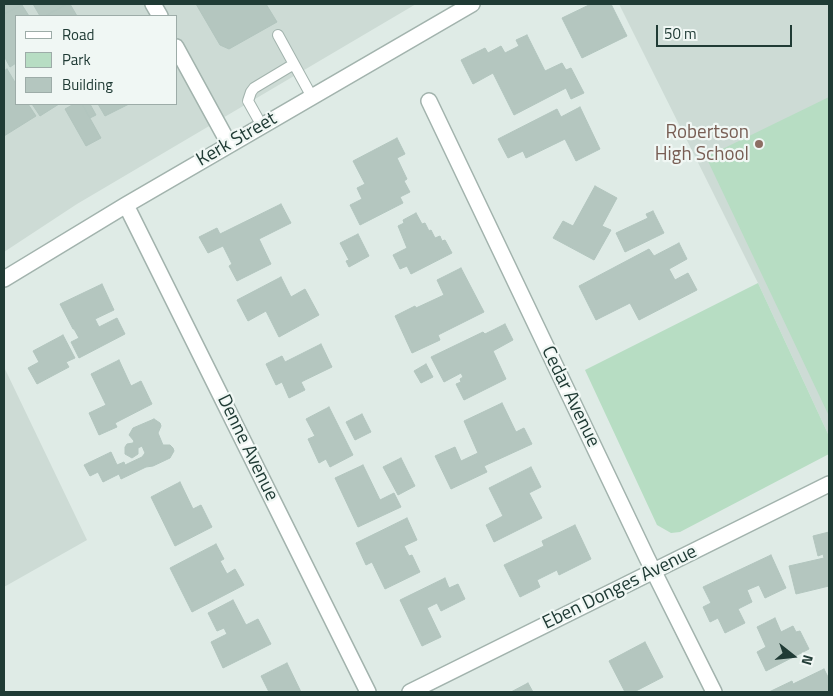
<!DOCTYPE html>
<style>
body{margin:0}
#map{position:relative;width:833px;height:696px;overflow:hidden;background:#dfebe6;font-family:"Titillium Web",sans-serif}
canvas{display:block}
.frame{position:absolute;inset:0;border:5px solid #203b35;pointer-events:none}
.legend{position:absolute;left:15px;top:15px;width:162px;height:90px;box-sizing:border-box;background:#f0f7f4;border:1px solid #9daca8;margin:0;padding:6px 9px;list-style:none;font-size:15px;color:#203b35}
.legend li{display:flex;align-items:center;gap:10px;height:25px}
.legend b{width:25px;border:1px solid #9daca8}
.north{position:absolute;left:768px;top:631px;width:50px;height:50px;-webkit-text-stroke:4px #f0f7f4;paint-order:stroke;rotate:106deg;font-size:14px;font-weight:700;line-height:20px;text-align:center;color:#203b35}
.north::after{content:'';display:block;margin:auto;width:18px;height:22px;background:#203b35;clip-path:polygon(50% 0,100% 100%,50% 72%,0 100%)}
.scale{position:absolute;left:656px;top:25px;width:136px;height:22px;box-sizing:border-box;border:2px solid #203b35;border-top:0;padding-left:6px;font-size:15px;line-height:18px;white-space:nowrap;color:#203b35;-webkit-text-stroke:4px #f0f7f4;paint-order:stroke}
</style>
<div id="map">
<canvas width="833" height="696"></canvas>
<div class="frame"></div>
<ul class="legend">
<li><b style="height:6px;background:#fff"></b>Road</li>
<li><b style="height:14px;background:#b7ddc3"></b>Park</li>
<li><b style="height:14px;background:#b4c6bf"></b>Building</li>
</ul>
<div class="north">N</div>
<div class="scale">50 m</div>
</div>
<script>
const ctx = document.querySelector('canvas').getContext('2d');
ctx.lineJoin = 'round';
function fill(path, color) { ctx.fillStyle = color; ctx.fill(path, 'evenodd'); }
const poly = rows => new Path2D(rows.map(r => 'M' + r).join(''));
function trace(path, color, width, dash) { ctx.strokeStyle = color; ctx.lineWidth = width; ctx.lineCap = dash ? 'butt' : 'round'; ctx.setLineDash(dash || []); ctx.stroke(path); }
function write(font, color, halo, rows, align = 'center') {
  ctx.font = font + ' "Titillium Web",sans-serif'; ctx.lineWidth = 4.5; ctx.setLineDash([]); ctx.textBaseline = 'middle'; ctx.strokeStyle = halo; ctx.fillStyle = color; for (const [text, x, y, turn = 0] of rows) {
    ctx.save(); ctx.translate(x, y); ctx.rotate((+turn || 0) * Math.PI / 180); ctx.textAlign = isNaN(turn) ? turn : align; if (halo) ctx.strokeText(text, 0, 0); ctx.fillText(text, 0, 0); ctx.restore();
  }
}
const built = poly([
 [4,4,416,4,77,204,4,252],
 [16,16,176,16,176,104,16,104],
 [619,4,829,4,829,436,758,283],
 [4,367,87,540,4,587]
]);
const green = poly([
 [829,97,829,416,706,157],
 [758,283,829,436,829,454,680,532,671,533,657,525,585,370]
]);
const building = poly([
 [4,4,22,4,22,5,4,14,4,4],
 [33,4,67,4,45,16,40,16,33,4],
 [67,4,70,4,77,16,45,16,67,4],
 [196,4,266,4,277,22,229,49,220,45,196,4],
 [591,4,611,4,627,36,582,58,562,18,591,4],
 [22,5,29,16,16,16,16,63,10,67,4,56,4,14,22,5],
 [527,35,545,71,562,63,566,70,571,68,584,93,571,99,566,88,514,115,493,73,473,84,461,60,485,48,488,53,501,46,505,53,519,46,516,40,527,35],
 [7,69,16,84,16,104,28,104,36,116,4,136,4,71,7,69],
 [32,104,59,104,40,116,32,104],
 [74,104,82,104,101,138,86,146,65,109,74,104],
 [82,104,90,104,96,115,90,118,82,104],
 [98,104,129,104,105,116,98,104],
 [580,107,600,149,576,161,565,139,526,158,523,151,508,158,498,139,557,109,561,117,580,107],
 [397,138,405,154,397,158,407,179,404,181,410,192,400,197,403,203,360,225,350,205,362,199,357,188,365,184,353,161,397,138],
 [595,186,617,198,602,226,611,230,594,260,553,238,563,221,573,226,595,186],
 [281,204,291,223,259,239,271,264,237,281,229,266,232,264,223,246,208,253,199,237,217,228,220,234,281,204],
 [653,211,664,233,625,252,616,233,648,218,646,214,653,211],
 [416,213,422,224,425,223,429,231,431,230,435,238,440,236,442,241,445,240,452,253,411,274,407,266,400,269,393,255,407,248,398,226,404,223,403,220,416,213],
 [358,234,369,256,349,267,346,261,349,260,340,243,358,234],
 [679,243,687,259,669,269,675,280,688,273,697,290,639,320,630,303,596,320,579,286,649,249,654,256,679,243],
 [461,268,484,312,438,335,440,340,412,353,395,316,415,306,416,308,444,295,437,280,461,268],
 [281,277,291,297,305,289,319,315,279,337,266,311,248,321,237,300,281,277],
 [102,284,114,310,95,319,99,327,117,318,125,334,79,358,71,342,79,338,74,329,73,329,60,304,102,284],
 [505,324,513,340,493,351,506,379,464,400,456,384,461,382,460,379,463,377,461,373,444,382,431,357,483,332,485,334,505,324],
 [63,335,75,358,66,362,69,367,37,384,28,368,39,362,33,351,63,335],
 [321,344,332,367,301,382,305,390,289,398,282,382,276,385,266,364,282,356,285,362,321,344],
 [119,360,131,386,141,381,152,404,115,423,117,427,99,435,89,413,106,405,91,374,119,360],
 [426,364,433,377,421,383,414,371,426,364],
 [502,403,516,432,524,428,532,444,484,466,487,472,451,489,435,456,455,447,461,461,478,453,464,421,502,403],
 [329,407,353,455,330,467,326,459,319,463,308,439,315,436,306,419,329,407],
 [362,414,371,432,355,440,346,422,362,414],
 [154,419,160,423,161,426,158,433,163,445,170,445,173,448,174,451,170,458,153,466,146,467,121,479,119,474,103,482,98,472,90,476,84,465,111,452,117,465,124,462,125,465,142,457,145,453,142,446,138,448,138,454,132,458,125,454,125,447,127,444,133,443,134,441,129,435,133,428,154,419],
 [401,458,415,486,398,495,383,467,401,458],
 [363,465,380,500,394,493,401,507,358,527,335,478,363,465],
 [531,467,541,487,529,493,542,518,494,542,486,525,503,516,489,488,531,467],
 [180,482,193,509,201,505,212,527,175,546,151,497,180,482],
 [407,518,417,540,404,546,409,556,412,555,420,572,385,589,372,562,366,565,356,543,407,518],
 [575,525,591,559,559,575,557,570,537,580,540,587,520,597,504,565,544,546,542,541,575,525],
 [829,532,829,586,796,594,789,566,824,558,823,554,818,556,813,536,829,532],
 [216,544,224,559,220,561,227,574,235,569,244,585,192,612,170,568,216,544],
 [771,555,786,588,765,598,759,585,747,590,752,602,738,609,745,623,725,633,718,618,710,622,703,607,711,603,703,587,771,555],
 [445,578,449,588,458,584,465,599,441,611,437,603,427,608,441,637,422,646,400,600,445,578],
 [233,600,246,625,258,619,271,644,223,668,211,642,227,634,224,628,217,631,208,613,233,600],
 [775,618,781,632,793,626,796,632,800,631,809,649,766,671,757,652,766,647,757,627,775,618],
 [645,642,663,677,634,692,625,692,609,661,645,642],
 [287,663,301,692,269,692,261,676,287,663],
 [824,669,829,679,828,692,769,692,792,681,793,684,824,669],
 [528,683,533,692,511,692,528,683]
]);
const lane = poly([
 [278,35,312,97],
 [262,126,248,101,251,92,254,88,294,64]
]);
const street = poly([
 [153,4,160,16],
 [176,47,229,144],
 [429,101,647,558,714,692],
 [126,205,368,692],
 [4,279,126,205,472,4],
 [410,692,829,484]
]);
const markers = [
 [759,144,5,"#8d6e63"]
];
const educationNames = [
 ["Robertson",749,133],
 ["High School",749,155]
];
const streetNames = [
 ["Kerk Street",237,140,-30],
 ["Cedar Avenue",570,397,64],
 ["Denne Avenue",247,448,64],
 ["Eben Donges Avenue",620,588,-26]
];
fill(built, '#cddbd5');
fill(green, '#b7ddc3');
fill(building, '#b4c6bf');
trace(building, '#b2c5be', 1);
trace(lane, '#a2b3ad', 12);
trace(street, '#a2b3ad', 18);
trace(lane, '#fff', 10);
trace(street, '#fff', 15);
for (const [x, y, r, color] of markers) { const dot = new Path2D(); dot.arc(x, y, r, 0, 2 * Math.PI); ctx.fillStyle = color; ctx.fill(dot); trace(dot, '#f0f7f4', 2); }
write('19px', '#785e54', '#f0f7f4', educationNames, 'right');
write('19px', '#203b35', '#f0f7f4', streetNames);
</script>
